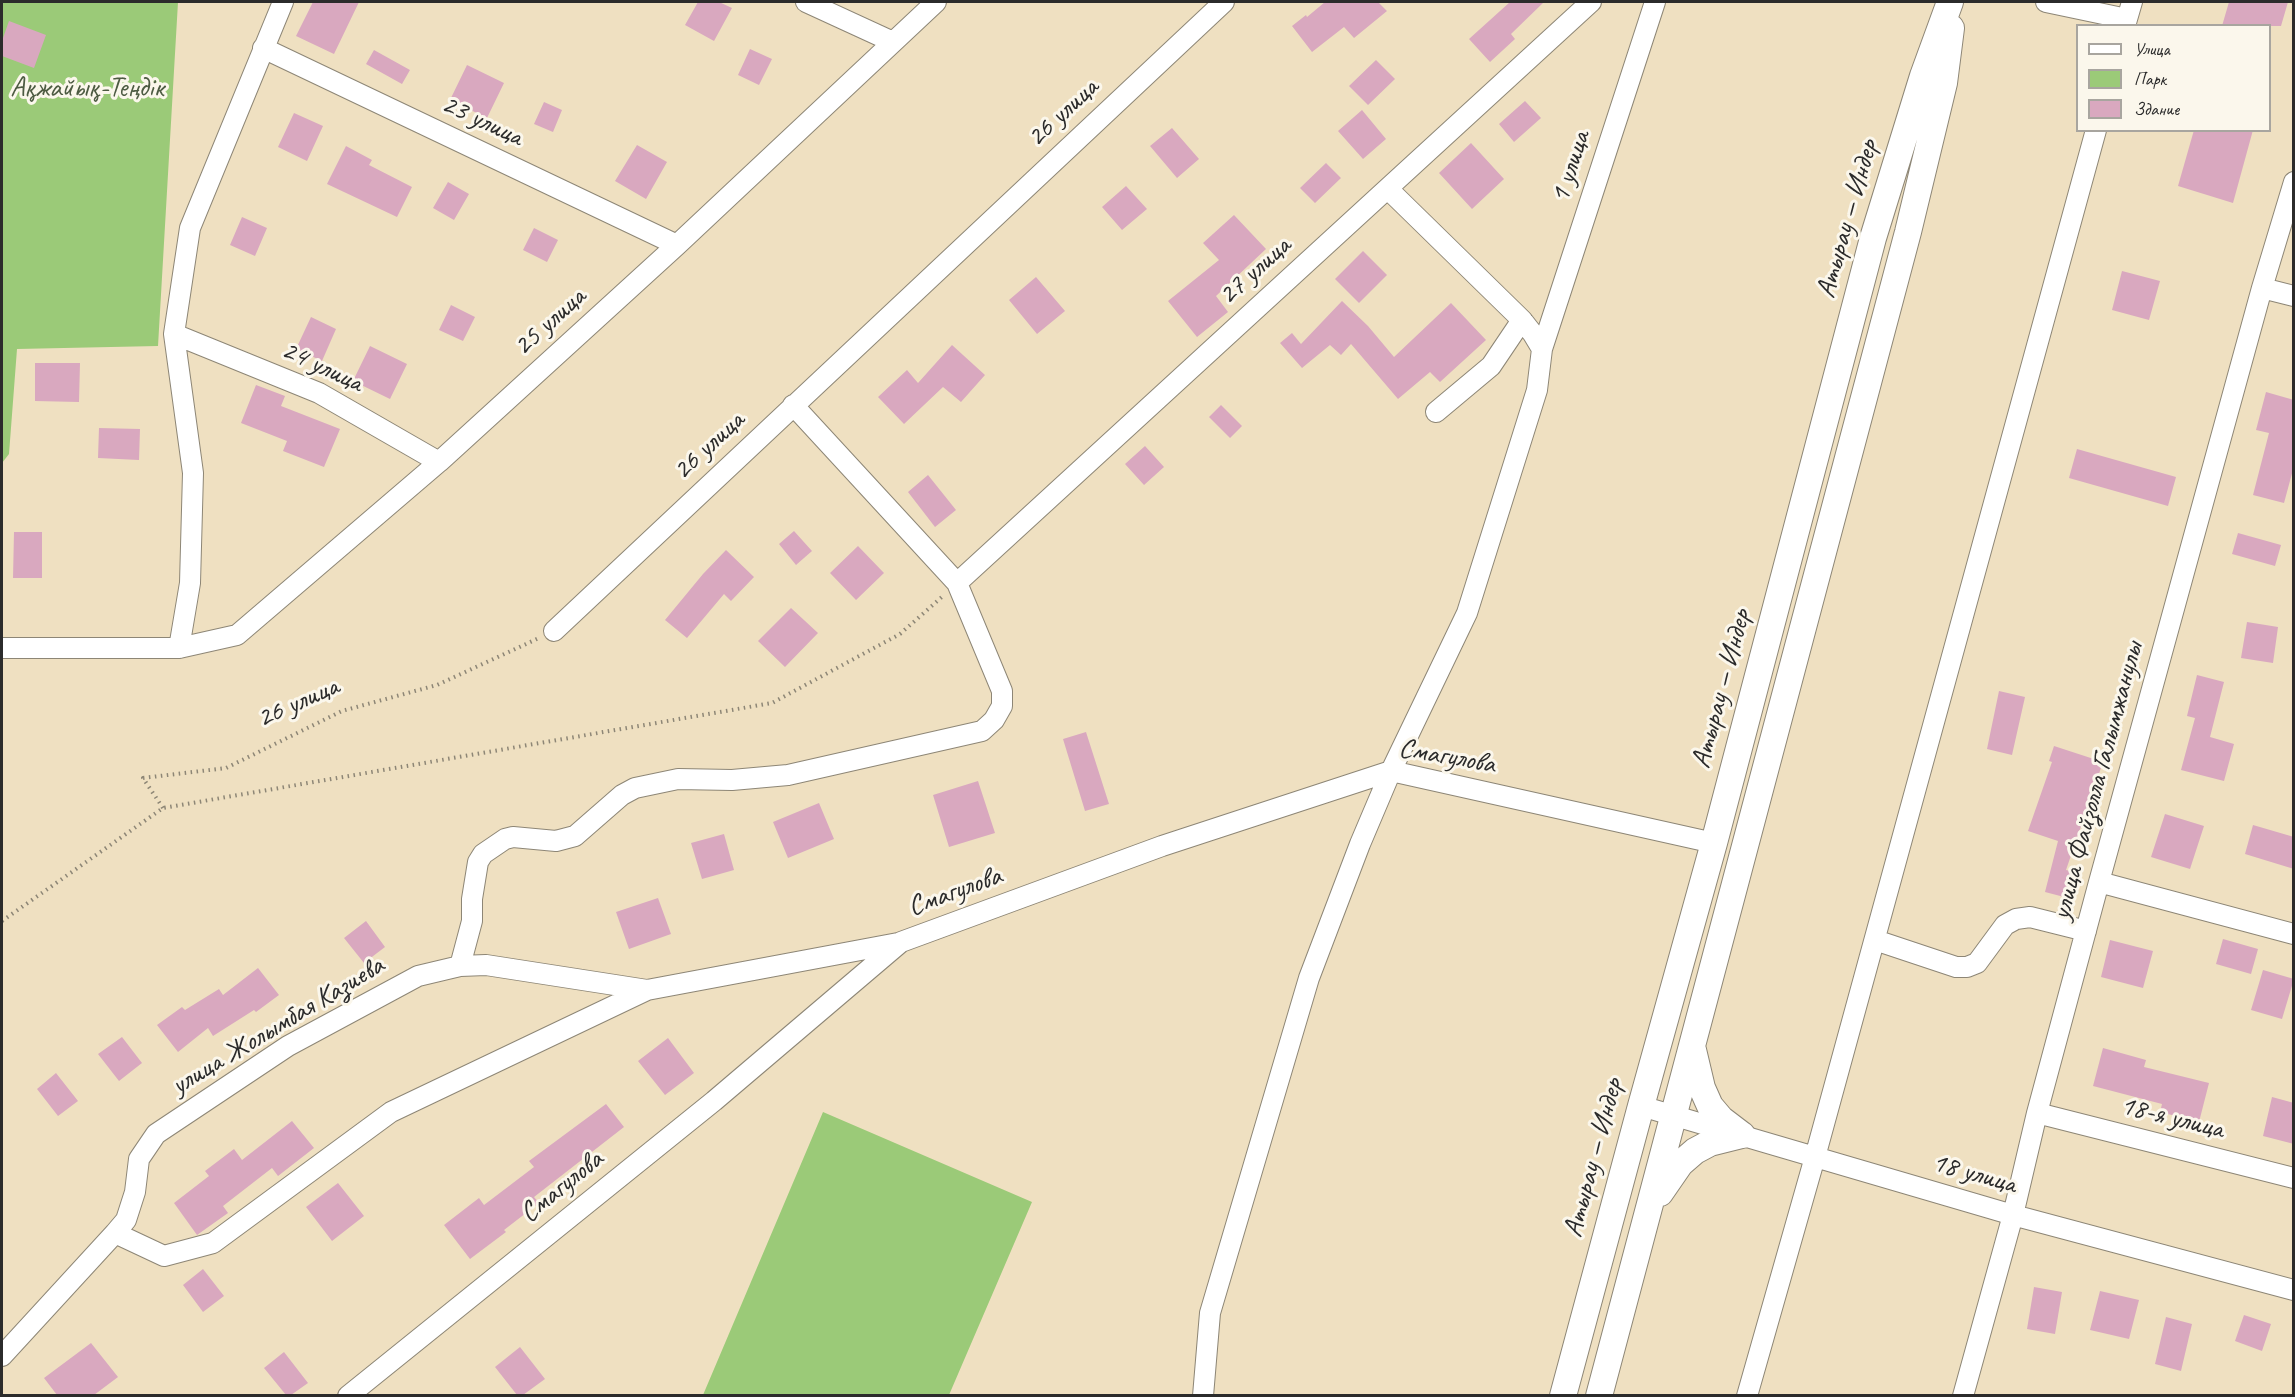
<!DOCTYPE html>
<meta charset="utf-8">
<style>
body{margin:0}
#map{position:relative;width:2295px;height:1397px;overflow:hidden;background:#efe0c1;font-family:Caveat,sans-serif}
canvas{display:block}
.frame{position:absolute;inset:0;border:3px solid #2b2b2b;pointer-events:none}
.legend{position:absolute;left:2076px;top:24px;width:195px;height:108px;box-sizing:border-box;background:#fbf7ec;border:2px solid #a8a59f;margin:0;padding:8px 10px;list-style:none;font-size:18px;color:#2b2b2b}
.legend li{display:flex;align-items:center;gap:12px;height:30px}
.legend b{width:30px;border:2px solid #a8a59f}
</style>
<div id="map">
<canvas width="2295" height="1397"></canvas>
<div class="frame"></div>
<ul class="legend">
<li><b style="height:8px;background:#fff"></b>Улица</li>
<li><b style="height:16px;background:#9bca78"></b>Парк</li>
<li><b style="height:16px;background:#d9a8bf"></b>Здание</li>
</ul>
</div>
<script>
const ctx = document.querySelector('canvas').getContext('2d');
ctx.lineJoin = 'round';
function fill(path, color) { ctx.fillStyle = color; ctx.fill(path, 'evenodd'); }
const poly = rows => new Path2D(rows.map(r => 'M' + r).join(''));
function trace(path, color, width, dash) { ctx.strokeStyle = color; ctx.lineWidth = width; ctx.lineCap = dash ? 'butt' : 'round'; ctx.setLineDash(dash || []); ctx.stroke(path); }
function write(font, color, halo, rows, align = 'center') {
  ctx.font = font + ' Caveat,sans-serif'; ctx.lineWidth = 6; ctx.setLineDash([]); ctx.textBaseline = 'middle'; ctx.strokeStyle = halo; ctx.fillStyle = color; for (const [text, x, y, turn = 0] of rows) {
    ctx.save(); ctx.translate(x, y); ctx.rotate((+turn || 0) * Math.PI / 180); ctx.textAlign = isNaN(turn) ? turn : align; if (halo) ctx.strokeText(text, 0, 0); ctx.fillText(text, 0, 0); ctx.restore();
  }
}
const green = poly([
 [2,2,178,2,158,346,17,349,9,454,2,463],
 [823,1112,1032,1202,949,1395,703,1395]
]);
const building = poly([
 [313,2,359,2,334,54,296,36],
 [698,2,719,2,732,8,714,41,685,25],
 [1325,2,1378,2,1387,11,1354,38,1344,27,1312,52,1292,26,1306,15,1307,17],
 [1510,2,1544,2,1511,34,1515,39,1490,62,1469,39],
 [2229,2,2288,2,2281,26,2222,26],
 [9,21,46,35,34,68,2,56,2,41],
 [750,49,772,59,759,85,738,75],
 [374,50,410,70,402,84,366,64],
 [1376,60,1395,79,1368,105,1349,86],
 [467,65,504,83,487,118,450,100],
 [1525,101,1541,118,1514,142,1499,124],
 [544,102,562,110,553,132,534,124],
 [1362,110,1386,139,1363,159,1338,131],
 [294,113,323,126,307,161,278,147],
 [1172,128,1199,159,1177,178,1150,146],
 [2194,130,2253,130,2233,203,2178,186],
 [1471,143,1504,179,1472,209,1439,173],
 [637,145,667,162,646,199,615,181],
 [346,146,372,160,369,165,412,187,397,217,327,184],
 [1326,163,1341,178,1315,203,1300,188],
 [448,182,469,194,454,220,433,208],
 [1126,186,1147,209,1122,230,1102,207],
 [1234,215,1266,249,1216,296,1228,312,1197,337,1168,301,1219,260,1203,243],
 [242,217,267,228,255,256,230,245],
 [534,228,558,240,547,262,523,250],
 [1363,251,1387,275,1359,303,1335,279],
 [2122,271,2160,281,2149,320,2112,310],
 [1036,277,1065,311,1037,334,1009,300],
 [1342,301,1368,326,1394,357,1451,303,1486,340,1440,382,1430,372,1398,399,1351,344,1341,355,1330,345,1302,368,1280,343,1292,333,1301,344],
 [451,305,475,317,463,341,439,330],
 [311,317,336,329,322,361,296,349],
 [952,345,985,375,961,402,943,387,904,424,878,397,907,370,918,383],
 [370,346,407,364,390,399,353,381],
 [35,363,80,363,79,402,35,401],
 [256,385,285,396,281,406,340,429,324,467,283,451,287,441,241,423],
 [2266,392,2294,400,2294,466,2284,503,2253,495,2269,433,2256,430],
 [1221,405,1242,426,1230,438,1209,417],
 [99,428,140,429,139,460,98,458],
 [1145,446,1164,467,1144,485,1125,464],
 [2077,449,2176,477,2168,506,2069,478],
 [928,475,956,510,935,527,908,492],
 [794,531,812,551,796,565,779,544],
 [14,532,42,532,42,578,13,578],
 [2238,533,2281,545,2275,566,2232,554],
 [858,546,884,573,856,600,830,573],
 [726,550,754,577,731,601,724,594,687,638,665,620,703,574],
 [791,608,818,633,785,667,758,641],
 [2247,622,2278,627,2273,663,2241,658],
 [2197,675,2224,682,2210,737,2234,744,2224,781,2181,770,2195,718,2187,716],
 [1999,691,2025,697,2012,755,1987,749],
 [1086,732,1109,804,1085,811,1063,739],
 [2054,746,2103,762,2066,870,2075,872,2068,898,2045,892,2058,841,2028,831,2052,762,2049,761],
 [978,781,995,833,949,847,933,795],
 [819,803,834,839,788,858,773,822],
 [2165,814,2204,826,2190,869,2151,857],
 [2253,825,2294,837,2294,869,2245,854],
 [724,834,734,870,702,879,691,843],
 [658,898,671,934,629,949,616,912],
 [366,921,385,947,364,963,344,938],
 [2223,939,2258,949,2251,974,2216,964],
 [2110,940,2153,951,2143,988,2101,977],
 [258,968,279,995,256,1012,254,1010,213,1036,208,1028,178,1052,157,1025,182,1007,185,1010,219,989,223,995],
 [2263,970,2294,979,2282,1019,2251,1010],
 [122,1037,142,1063,119,1081,98,1054],
 [668,1038,694,1073,665,1095,638,1061],
 [2103,1048,2146,1060,2144,1067,2209,1083,2199,1122,2160,1112,2162,1104,2093,1086],
 [56,1073,78,1101,58,1116,37,1089],
 [2272,1097,2294,1103,2294,1144,2263,1136],
 [606,1104,624,1127,534,1197,539,1203,504,1230,506,1232,470,1259,444,1225,479,1198,484,1205,534,1167,529,1161],
 [292,1121,314,1148,278,1176,272,1168,223,1206,228,1213,197,1235,174,1203,209,1176,205,1171,234,1149,242,1160],
 [338,1183,364,1216,332,1241,306,1207],
 [203,1269,224,1296,203,1312,183,1285],
 [2034,1287,2062,1292,2055,1334,2027,1329],
 [2100,1291,2139,1300,2129,1339,2090,1330],
 [2244,1315,2271,1324,2262,1351,2235,1341],
 [2166,1317,2192,1324,2181,1371,2155,1364],
 [91,1343,118,1377,94,1395,57,1395,44,1378],
 [520,1347,545,1379,523,1395,517,1395,495,1367],
 [284,1352,308,1383,291,1395,286,1395,264,1368]
]);
const path = poly([
 [163,808,143,778,226,768,342,711,437,685,539,638],
 [2,921,163,808,772,703,900,634,943,596]
]);
const minor = poly([
 [806,2,893,42],
 [2046,2,2127,19],
 [2125,26,2132,2],
 [263,48,677,245],
 [2262,288,2294,296],
 [174,334,319,393,439,462],
 [1542,349,1655,2],
 [1436,412,1491,366,1522,320],
 [957,583,1591,2],
 [554,631,1224,2],
 [2,648,179,648,237,635,439,462,677,245,936,2],
 [179,648,190,583,193,473,174,334,190,228,283,2],
 [2099,882,2294,934],
 [1875,940,1956,967,1967,967,1977,963,2005,925,2016,919,2030,917,2086,931],
 [460,966,472,921,472,899,478,862,483,854,505,839,513,837,556,841,575,836,622,795,635,788,678,779,732,780,788,775,982,731,994,720,1002,706,1002,691,957,583,793,405],
 [1641,1106,2013,1215,2294,1290],
 [2037,1113,2294,1178],
 [115,1233,126,1220,135,1192,139,1159,156,1134,288,1046,418,976,460,966,486,965,647,990],
 [2,1356,115,1233,164,1256,213,1243,391,1112,647,990,898,943],
 [348,1396,714,1101,901,942,1162,846,1391,771,1714,843],
 [1203,1396,1210,1313,1309,978,1360,844,1391,771,1467,613,1537,390,1542,349,1533,334,1522,320,1388,189],
 [1747,1396,1815,1157,2096,130],
 [1963,1396,2013,1215,2037,1113,2099,882,2262,288,2294,182]
]);
const major = poly([
 [1693,1050,1702,1088,1710,1106,1721,1119,1742,1135],
 [1660,1193,1680,1164,1695,1151,1710,1143,1742,1135],
 [1563,1396,1641,1106,1714,843,1873,238,1923,76,1950,2],
 [1599,1396,1908,232,1944,83,1951,28]
]);
const parkNames = [
 ["Ақжайық-Теңдік",87,89]
];
const streetNames = [
 ["26 улица",1063,113,-43],
 ["23 улица",482,121,25],
 ["1 улица",1571,167,-72],
 ["Атырау — Индер",1848,219,-74],
 ["27 улица",1255,271,-42],
 ["25 улица",550,322,-42],
 ["24 улица",322,367,25],
 ["26 улица",709,446,-43],
 ["Атырау — Индер",1722,689,-75],
 ["26 улица",298,703,-24],
 ["Смагулова",1447,757,10],
 ["улица Файзолла Галымжанулы",2098,781,-75],
 ["Смагулова",955,892,-20],
 ["улица Жолымбая Казиева",278,1026,-31],
 ["18-я улица",2172,1118,14],
 ["Атырау — Индер",1594,1158,-75],
 ["18 улица",1974,1174,16],
 ["Смагулова",562,1187,-39]
];
fill(green, '#9bca78');
fill(building, '#d9a8bf');
trace(minor, '#8d8676', 22);
trace(major, '#8d8676', 28);
trace(path, '#8d8676', 4, [1.5, 4.5]);
trace(minor, '#fff', 20);
trace(major, '#fff', 26);
write('28px', '#4d5b42', '#fbf7ec', parkNames);
write('28px', '#2b2b2b', '#fbf7ec', streetNames);
</script>
